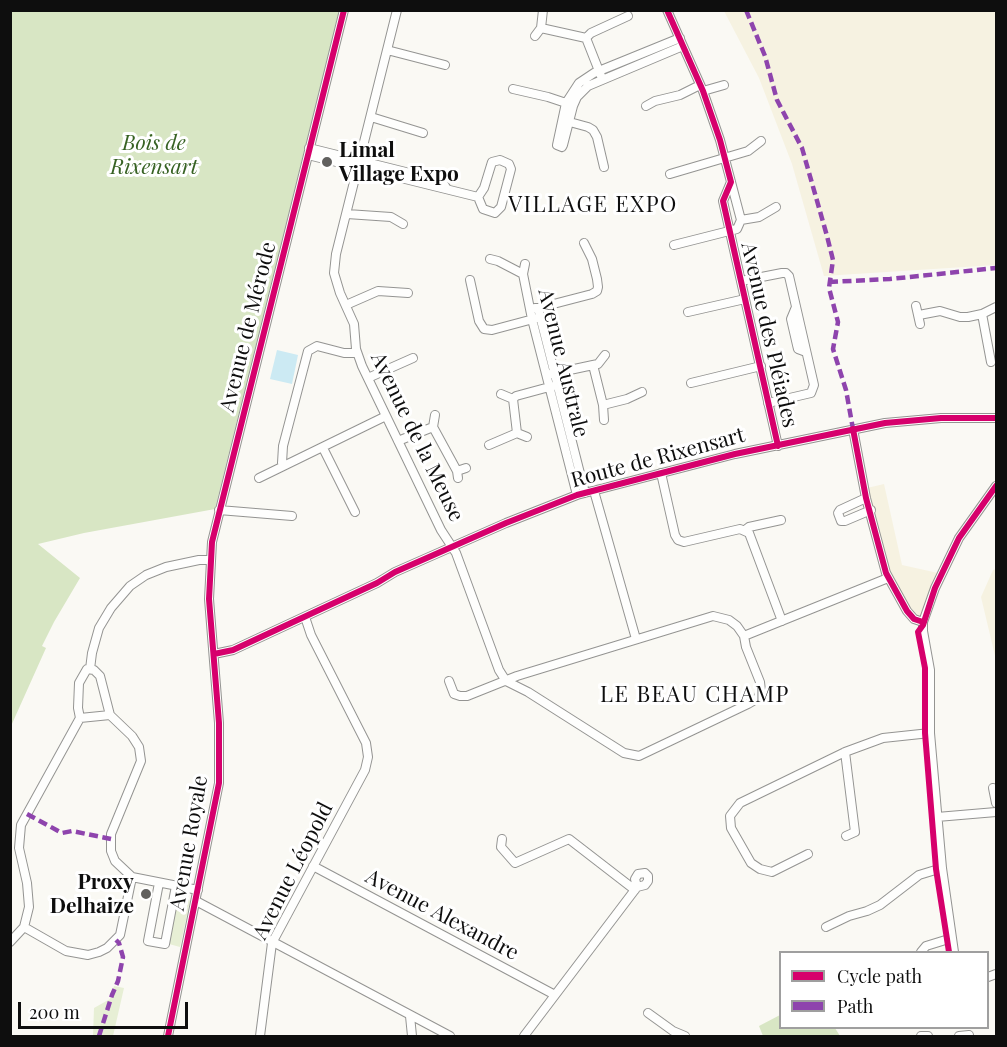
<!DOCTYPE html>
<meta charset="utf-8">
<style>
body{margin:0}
#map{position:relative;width:1007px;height:1047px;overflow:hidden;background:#faf9f4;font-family:"Playfair Display",serif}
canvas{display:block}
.frame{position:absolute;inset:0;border:12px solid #0e0e0e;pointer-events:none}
.legend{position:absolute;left:779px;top:951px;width:210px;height:78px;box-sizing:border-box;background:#fff;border:2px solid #9f9f9f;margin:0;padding:8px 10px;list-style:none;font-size:18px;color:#0e0e0e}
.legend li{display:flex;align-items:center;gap:12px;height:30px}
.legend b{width:30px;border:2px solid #9f9f9f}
.scale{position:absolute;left:18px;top:1002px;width:170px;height:27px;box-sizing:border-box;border:3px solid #0e0e0e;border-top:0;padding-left:8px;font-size:18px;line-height:21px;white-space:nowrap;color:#0e0e0e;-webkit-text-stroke:4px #fff;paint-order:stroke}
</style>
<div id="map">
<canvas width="1007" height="1047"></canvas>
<div class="frame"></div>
<ul class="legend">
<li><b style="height:8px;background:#d6006c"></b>Cycle path</li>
<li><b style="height:8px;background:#8e44ad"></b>Path</li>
</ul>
<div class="scale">200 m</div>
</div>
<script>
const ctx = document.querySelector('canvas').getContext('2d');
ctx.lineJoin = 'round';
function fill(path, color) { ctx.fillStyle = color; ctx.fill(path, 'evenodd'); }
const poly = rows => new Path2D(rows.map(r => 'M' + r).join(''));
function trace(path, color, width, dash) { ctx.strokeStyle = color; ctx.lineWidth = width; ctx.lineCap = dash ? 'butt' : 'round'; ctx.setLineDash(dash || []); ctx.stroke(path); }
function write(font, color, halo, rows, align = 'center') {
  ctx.font = font + ' "Playfair Display",serif'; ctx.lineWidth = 6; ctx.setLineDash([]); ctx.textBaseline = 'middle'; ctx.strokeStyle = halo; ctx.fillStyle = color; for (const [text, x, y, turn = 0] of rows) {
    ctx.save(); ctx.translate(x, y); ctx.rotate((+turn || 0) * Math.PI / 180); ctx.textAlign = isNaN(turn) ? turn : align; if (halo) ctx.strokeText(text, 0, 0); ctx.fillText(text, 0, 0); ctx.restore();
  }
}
const farmland = poly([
 [724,11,996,11,996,265,824,276,792,164,759,78],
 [884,484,902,565,938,573,923,613,919,617,915,617,887,573,867,488],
 [996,569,996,660,981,597,993,570]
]);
const green = poly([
 [179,890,190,901,180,947,169,944],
 [114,986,124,988,113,1036,93,1036,94,1008,110,999]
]);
const forest = poly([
 [11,10,339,11,215,509,84,533,38,544,80,578,54,622,42,646,46,648,11,726],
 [780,1015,780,1028,835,1028,840,1036,763,1036,759,1026]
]);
const water = poly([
 [277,350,298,355,292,384,270,379]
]);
const minor = poly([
 [397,10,336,254,334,273,340,293,354,324,356,349,362,366,441,530,456,553,499,670,506,681,528,692,624,753,639,756,748,704,758,698,761,691,760,682,746,647,744,636,888,578],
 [543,10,541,28,586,38],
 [667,10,703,91,720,140,741,220,737,229,674,245],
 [535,36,541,28],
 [586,38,591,33,628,16],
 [586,38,601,76],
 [680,38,594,73,579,83,566,103,557,145,562,147,563,145,573,106,577,97,588,86,683,46],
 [387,50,445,65],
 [513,89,548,97,569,104],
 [703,91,724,85],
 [646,106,655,101,680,95,700,85],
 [371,117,423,133],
 [566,121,588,127,593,130,597,137,604,167],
 [309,148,442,181,447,189],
 [308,155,478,197,483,209,495,213,501,207,511,169,509,164,500,160,492,162,484,188,478,197],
 [670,174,748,151,761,141],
 [731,182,723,201,778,446],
 [347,214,391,217,403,224],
 [741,220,759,217,776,207],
 [490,259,498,261,523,274,532,319,577,495],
 [523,274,525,264],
 [470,280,479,321,484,329,492,330,537,318],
 [741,281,782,273,786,273,789,276,814,385,811,393,768,403],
 [346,305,378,291,408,293],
 [916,306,920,324],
 [796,307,791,319,797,345,798,349,806,352],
 [535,308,538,308,592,294,597,291,598,287,597,279,592,259,584,243],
 [538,308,585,493],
 [688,312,745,299],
 [982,314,991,362],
 [919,315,940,311,960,317,968,317,982,314,996,307],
 [593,365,598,364,605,355],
 [551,374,593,365,603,405,627,399,642,392],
 [368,378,413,358],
 [691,383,761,366],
 [501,394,513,399,516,396,553,386],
 [603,405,604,420],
 [433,427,435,415],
 [853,429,866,498,886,573,907,611,914,619,923,622],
 [517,433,527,437],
 [398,441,433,427,457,471,458,478],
 [489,445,517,433,513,399],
 [323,448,355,512],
 [284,465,282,463,283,446,308,351,317,346,344,353,357,353],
 [457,471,466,468],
 [661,473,675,535,678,540,684,542,740,529,749,533,782,621],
 [259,478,386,416],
 [594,491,636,639],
 [866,498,840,510,838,513,841,521,845,521,871,510],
 [219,510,292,516],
 [745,530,749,527,781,520],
 [214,654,233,650,377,583,395,572,506,523,577,495,735,454,885,423,941,418,996,418],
 [90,669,92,653,99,628,111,608,130,586,146,575,166,567,199,560,210,560],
 [449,681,454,694,460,696,467,696,517,676,713,616,729,620,737,626,744,636],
 [110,715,132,736,139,747,141,761,111,834,111,851,115,861,132,877,198,890],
 [80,718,78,708,79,683,87,669,94,670,100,676,110,715],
 [80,718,110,715],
 [845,752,855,832,846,836],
 [993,788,996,803],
 [937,817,996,812],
 [502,839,501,847,515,863,569,839,635,890],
 [808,854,772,872,760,869,751,863,731,828,730,816,740,803,845,752,883,738,930,733],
 [313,866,555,995],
 [159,883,148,941,165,944,176,886],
 [196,901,450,1036],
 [24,927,66,951,88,955,99,952,107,948,120,935,132,877],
 [826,927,849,916,867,911,880,905,919,875,942,868],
 [10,942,24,927,29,907,27,883,19,848,21,825,80,718],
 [921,952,926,946,952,938],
 [954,952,942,868,930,733,930,670,923,631,923,622,935,588,959,538,996,486],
 [988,977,996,974],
 [648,1013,673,1031,685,1036],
 [410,1016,412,1036],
 [168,1036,219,783,219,723,209,599,212,542,344,10],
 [260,1036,272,943,365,770,368,757,366,743,311,635,305,617],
 [524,1036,637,887,635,879,638,874,645,873,648,876,648,881,645,885,637,887],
 [921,1036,928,1036],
 [959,1036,969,1035]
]);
const quiet = poly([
 [746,10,765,56,777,100,802,148,827,236,833,260,829,288,838,322,833,349,846,390,853,429],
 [829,282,890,279,996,268],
 [27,814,62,833,72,831,111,839],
 [99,1036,112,995,118,981,123,957,119,943,116,940]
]);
const cycleway = poly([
 [667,10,703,91,720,140,731,182,723,201,778,446],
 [853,429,866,498,886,573,907,611,914,619,923,622],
 [214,654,233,650,377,583,395,572,506,523,577,495,735,454,885,423,941,418,996,418],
 [949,952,936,869,925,733,925,668,918,632,923,625,935,588,959,538,996,486],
 [168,1036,219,783,219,723,209,599,212,542,344,10]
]);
const markers = [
 [327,162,6,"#61605e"],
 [146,894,6,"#61605e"]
];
const parkNames = [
 ["Bois de",154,143],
 ["Rixensart",154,167]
];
const poiNames = [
 ["Limal",339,150],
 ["Village Expo",339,174],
 ["Proxy",134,882,"right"],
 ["Delhaize",134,906,"right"]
];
const streetNames = [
 ["Avenue de Mérode",248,327,-76],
 ["Avenue des Pléiades",769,335,77],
 ["Avenue Australe",563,363,76],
 ["Avenue de la Meuse",417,437,64],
 ["Route de Rixensart",658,458,-15],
 ["Avenue Royale",189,843,-80],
 ["Avenue Léopold",293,871,-63],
 ["Avenue Alexandre",442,915,28]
];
const neighbourhoodNames = [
 ["VILLAGE EXPO",593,205],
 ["LE BEAU CHAMP",695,695]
];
fill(farmland, '#f6f2e1');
fill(green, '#e7efd5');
fill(forest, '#d8e6c4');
fill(water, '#cceaf3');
trace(minor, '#949492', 10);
trace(minor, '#fefefd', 8);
trace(quiet, '#8e44ad', 4.5, [9, 4.5]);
trace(cycleway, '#d6006c', 6);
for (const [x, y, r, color] of markers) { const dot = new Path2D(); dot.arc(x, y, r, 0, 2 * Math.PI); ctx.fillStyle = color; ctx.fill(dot); trace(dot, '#fff', 2); }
write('italic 21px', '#376223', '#fff', parkNames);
write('bold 21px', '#0e0e0e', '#fff', poiNames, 'left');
write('21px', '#0e0e0e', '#fff', streetNames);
ctx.letterSpacing = '1.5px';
write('22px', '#0e0e0e', '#fff', neighbourhoodNames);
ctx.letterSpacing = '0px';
</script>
